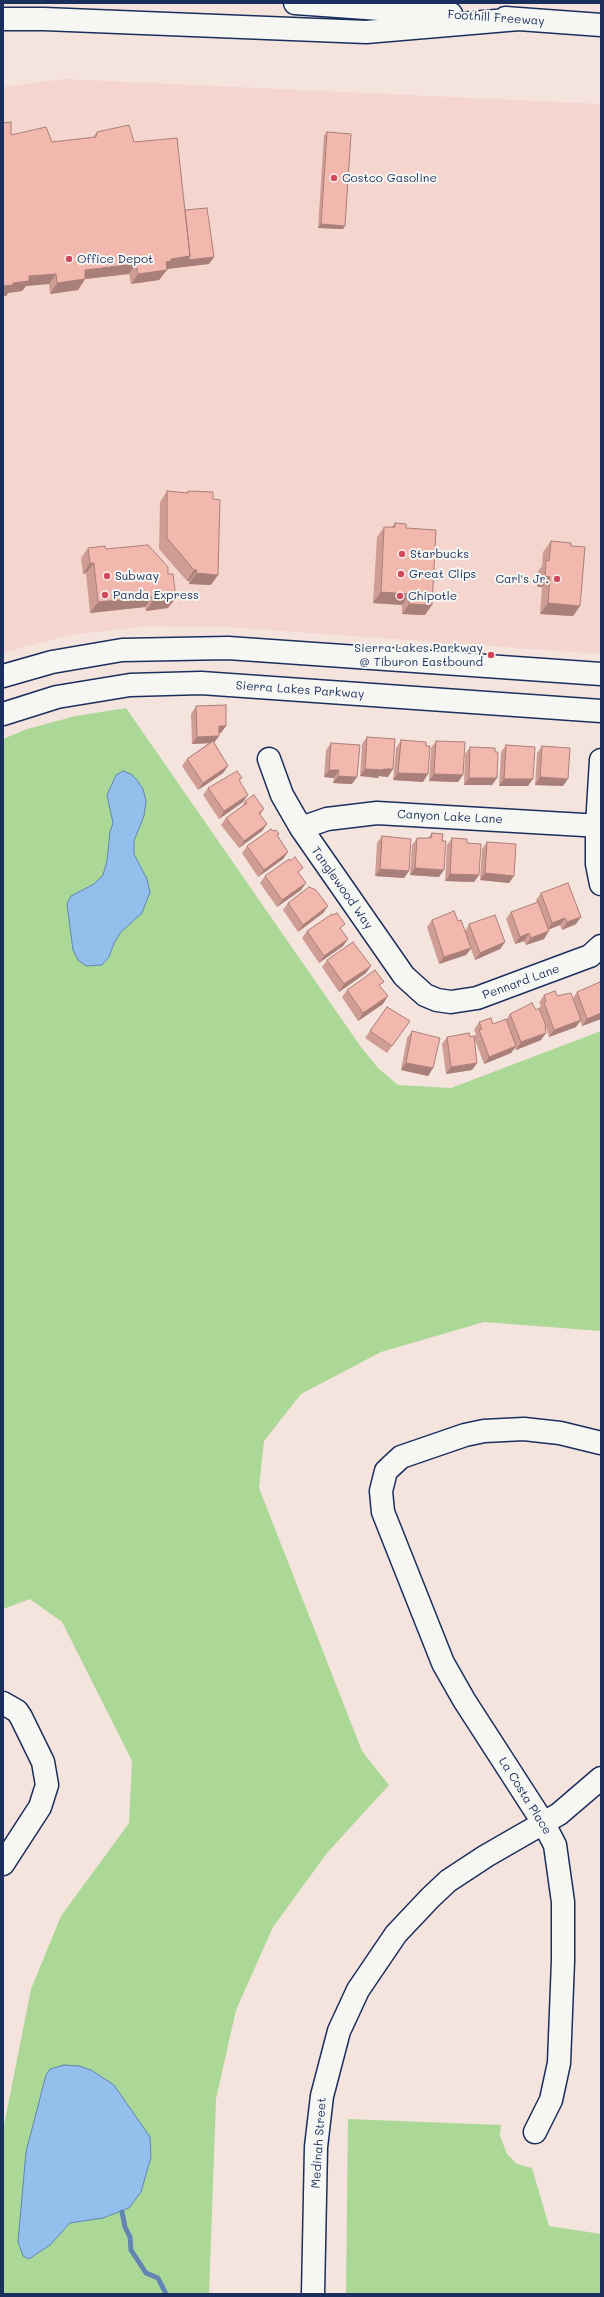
<!DOCTYPE html>
<style>
body{margin:0}
#map{position:relative;width:604px;height:2297px;overflow:hidden;background:#f5e3dd;font-family:Mali,sans-serif}
canvas{display:block}
.frame{position:absolute;inset:0;border:4px solid #1b2f5e;pointer-events:none}
</style>
<div id="map">
<canvas width="604" height="2297"></canvas>
<div class="frame"></div>
</div>
<script>
const ctx = document.querySelector('canvas').getContext('2d');
ctx.lineJoin = 'round';
function fill(path, color) { ctx.fillStyle = color; ctx.fill(path, 'evenodd'); }
const poly = rows => new Path2D(rows.map(r => 'M' + r).join(''));
function trace(path, color, width, dash) { ctx.strokeStyle = color; ctx.lineWidth = width; ctx.lineCap = dash ? 'butt' : 'round'; ctx.setLineDash(dash || []); ctx.stroke(path); }
function write(font, color, halo, rows, align = 'center') {
  ctx.font = font + ' Mali,sans-serif'; ctx.lineWidth = 4; ctx.setLineDash([]); ctx.textBaseline = 'middle'; ctx.strokeStyle = halo; ctx.fillStyle = color; for (const [text, x, y, turn = 0] of rows) {
    ctx.save(); ctx.translate(x, y); ctx.rotate((+turn || 0) * Math.PI / 180); ctx.textAlign = isNaN(turn) ? turn : align; if (halo) ctx.strokeText(text, 0, 0); ctx.fillText(text, 0, 0); ctx.restore();
  }
}
const built = poly([
 [64,79,601,104,601,654,228,627,149,626,69,635,3,653,3,87]
]);
const green = poly([
 [126,708,361,1047,378,1068,398,1085,451,1088,601,1031,601,1331,484,1322,381,1352,301,1394,264,1441,259,1488,362,1751,389,1785,327,1853,273,1927,236,2010,216,2099,209,2294,3,2294,3,2130,31,1989,61,1916,129,1823,132,1761,62,1622,30,1599,3,1609,3,739,27,729,76,716],
 [348,2119,501,2125,500,2136,507,2154,517,2164,532,2168,549,2226,601,2234,601,2294,346,2294]
]);
const water = poly([
 [123,771,131,774,137,780,143,789,146,801,144,816,134,841,134,854,147,879,150,892,142,913,121,932,114,943,109,957,102,965,86,966,78,960,73,950,67,904,71,896,94,884,103,875,107,861,110,832,113,823,107,795,116,775,123,771],
 [64,2065,79,2066,91,2070,114,2085,150,2137,151,2157,141,2192,129,2208,103,2218,70,2223,50,2245,29,2259,23,2256,18,2242,26,2152,46,2075,50,2069,64,2065]
]);
const stream = poly([
 [122,2212,125,2227,130,2237,131,2250,146,2273,158,2278,166,2294]
]);
const minor = poly([
 [3,676,52,662,122,650,228,648,601,674],
 [3,714,57,697,130,685,201,683,601,711],
 [269,759,282,795,301,828,404,976,425,995,437,1000,451,1002,477,998,579,960,590,956,601,946],
 [601,760,597,826,597,864,601,884],
 [301,828,327,819,377,813,601,826],
 [3,1703,17,1711,21,1717,43,1762,47,1785,40,1807,3,1864],
 [535,2132,551,2100,559,2063,563,1961,563,1902,555,1845,544,1824,464,1700,443,1663,383,1512,381,1491,386,1471,401,1457,465,1435,484,1431,524,1429,560,1433,601,1443],
 [313,2294,316,2147,322,2096,339,2031,358,1990,396,1934,430,1898,448,1881,486,1856,559,1814,601,1778]
]);
const highway = poly([
 [295,3,451,14],
 [505,18,601,25],
 [3,19,44,19,366,32,519,19]
]);
const wall = poly([
 [97,132,134,142,185,210,214,257,209,264,167,269,159,280,131,284,129,274,85,279,78,290,50,294,49,284,26,286,22,291,8,293,6,296,11,135,52,142,93,137],
 [327,132,345,226,343,229,318,228,324,135],
 [167,491,186,493,188,491,211,585,189,584,189,581,187,581,159,549,160,502],
 [395,523,406,528,425,615,402,614,402,605,373,603,377,537,384,527,392,527],
 [551,541,571,546,580,606,573,616,540,614,542,587,537,587,538,571,542,566,543,552],
 [88,548,106,549,168,608,146,611,145,607,90,613,86,573,83,574,81,558],
 [196,706,221,733,219,733,214,743,228,766,223,773,198,790,182,766,187,759,209,743,192,744,191,714],
 [367,737,393,769,388,777,379,776,378,778,360,776,362,744],
 [401,740,423,782,393,780,396,748],
 [436,741,463,775,458,782,429,781,431,748],
 [331,743,352,784,333,783,334,778,324,777,326,750],
 [506,745,528,786,499,786,501,752],
 [542,746,563,786,535,785,537,753],
 [470,747,495,752,497,778,492,785,464,785,465,754],
 [240,781,243,802,219,819,203,795,208,788],
 [245,801,264,809,260,815,267,824,262,831,239,848,221,825,226,818,242,806],
 [273,831,279,834,277,836,288,852,283,859,258,877,242,853,247,846],
 [432,833,439,877,410,875,412,845,417,838,428,838],
 [382,836,409,871,404,878,375,876,377,843],
 [452,838,467,843,479,875,474,882,445,881,447,845],
 [487,842,509,883,480,880,482,849],
 [299,873,306,883,301,890,277,907,260,883,265,876],
 [541,893,576,924,562,930,560,925,548,930,544,939,526,945,524,941,515,944,506,919,511,912,537,903,536,900],
 [288,903,328,906,323,913,298,932,283,910],
 [333,915,341,929,348,939,343,946,319,963,302,938,307,931],
 [432,920,458,921,465,931,469,924,505,942,500,949,475,960,471,949,466,955,439,964,427,927],
 [327,960,366,973,339,992,322,967],
 [381,987,383,1004,358,1021,342,997,347,990],
 [577,992,601,1019,582,1026,580,1021,576,1027,549,1037,546,1027,541,1040,516,1050,515,1048,511,1053,484,1064,475,1040,477,1063,472,1070,446,1074,442,1044,447,1037,474,1036,476,1034,474,1030,479,1022,493,1024,506,1020,510,1014,536,1010,539,1008,541,1006,539,1003,544,995,557,996,573,998],
 [387,1007,410,1021,387,1053,365,1038],
 [412,1031,433,1068,428,1076,401,1070,407,1038]
]);
const shadedWall = poly([
 [321,224,345,226,343,229,318,228],
 [190,256,214,257,209,264,166,269,167,270,159,280,131,284,138,274,166,262,171,259],
 [136,264,129,274,85,279,78,290,50,294,57,283,85,270],
 [56,274,49,284,26,286,22,291,8,293,6,296,3,296,3,286,29,276],
 [90,563,94,563,86,573,83,574],
 [194,570,197,570,189,581,187,581],
 [196,573,218,575,211,585,189,584],
 [545,576,550,577,542,587,537,587],
 [381,592,410,594,402,605,373,603],
 [152,597,145,607,90,613,98,602],
 [176,598,168,608,146,611,153,600],
 [548,603,580,606,573,616,540,614],
 [409,604,432,605,425,615,402,614],
 [219,726,226,726,221,733,214,733],
 [219,736,214,743,192,744,197,737],
 [228,766,223,773,198,790,203,783],
 [365,769,393,769,388,777,379,776,378,778,360,776],
 [329,770,339,770,334,778,324,777],
 [398,773,428,774,423,782,393,780],
 [434,774,463,775,458,782,429,781],
 [338,776,357,777,352,784,333,783],
 [540,777,568,779,563,786,535,785],
 [469,778,497,778,492,785,464,785],
 [504,779,533,779,528,786,499,786],
 [248,795,243,802,219,819,224,811],
 [267,824,262,831,239,848,244,841],
 [288,852,283,859,258,877,264,870],
 [415,868,444,870,439,877,410,875],
 [380,869,409,871,404,878,375,876],
 [485,873,514,876,509,883,480,880],
 [450,874,479,875,474,882,445,881],
 [306,883,301,890,277,907,282,900],
 [328,906,323,913,298,932,303,925],
 [581,917,576,924,562,930,567,922],
 [565,918,560,925,547,930,552,923],
 [549,931,544,939,526,945,531,938],
 [529,933,524,941,515,944,520,937],
 [348,939,343,946,319,963,324,956],
 [505,942,500,949,475,960,480,953],
 [471,948,466,955,439,964,444,957],
 [371,966,366,973,339,992,344,984],
 [388,996,383,1004,358,1021,363,1013],
 [601,1013,601,1019,582,1026,587,1019],
 [581,1020,576,1027,549,1037,554,1030],
 [546,1033,541,1040,516,1050,521,1042],
 [516,1046,511,1053,484,1064,489,1057],
 [406,1063,433,1068,428,1076,401,1070],
 [477,1063,472,1070,446,1074,451,1067]
]);
const building = poly([
 [11,122,11,135,46,127,52,142,96,137,97,132,129,125,134,142,177,138,190,256,171,259,171,261,166,262,167,270,138,274,136,264,85,270,85,279,57,283,56,274,29,276,29,281,13,283,13,285,3,286,3,123,11,122],
 [327,132,351,134,345,226,321,224,327,132],
 [207,208,214,257,188,260,190,256,185,210,207,208],
 [167,491,188,493,188,491,213,492,213,499,220,500,218,575,196,573,197,570,194,570,167,538,167,491],
 [395,523,406,524,406,528,436,530,432,605,409,604,410,594,381,592,384,527,395,527,395,523],
 [551,541,571,543,571,546,585,547,580,606,548,603,550,577,545,576,546,560,549,561,551,541],
 [148,545,168,567,168,574,173,574,176,598,153,600,152,597,98,602,94,563,90,563,88,548,105,546,106,549,148,545],
 [226,705,226,726,219,726,219,736,197,737,196,706,226,705],
 [367,737,395,739,393,769,383,769,383,770,365,769,367,737],
 [401,740,426,742,426,746,430,746,428,774,398,773,401,740],
 [213,741,228,766,203,783,187,759,213,741],
 [436,741,465,742,463,775,434,774,436,741],
 [331,743,360,745,357,777,338,776,339,770,329,770,331,743],
 [506,745,535,747,533,779,504,779,506,745],
 [542,746,570,748,568,779,540,777,542,746],
 [470,747,495,748,495,752,498,752,497,778,469,778,470,747],
 [237,771,242,778,239,780,248,795,224,811,208,788,237,771],
 [254,795,264,809,259,813,267,824,244,841,226,818,247,803,245,801,254,795],
 [271,829,273,831,276,830,279,834,277,835,288,852,264,870,247,846,271,829],
 [432,833,443,834,442,841,446,841,444,870,415,868,417,838,431,838,432,833],
 [382,836,411,839,409,871,380,869,382,836],
 [452,838,467,839,467,843,481,844,479,875,450,874,452,838],
 [487,842,516,844,514,876,485,873,487,842],
 [295,857,303,868,298,872,306,883,282,900,265,876,289,859,290,861,295,857],
 [568,883,581,917,567,922,565,918,552,923,541,893,568,883],
 [309,887,316,890,328,906,303,925,288,903,309,887],
 [538,902,549,931,531,938,529,933,520,937,511,912,538,902],
 [454,911,458,921,461,920,471,948,444,957,432,920,454,911],
 [337,913,345,924,340,928,348,939,324,956,307,931,332,914,333,915,337,913],
 [495,915,505,942,480,953,469,924,495,915],
 [353,942,371,966,344,984,327,960,353,942],
 [375,970,384,982,379,985,388,996,363,1013,347,990,375,970],
 [600,982,601,982,601,1013,587,1019,577,992,600,982],
 [555,991,557,996,571,993,581,1020,554,1030,544,1002,546,1001,544,995,555,991],
 [532,1003,536,1010,539,1008,546,1026,545,1027,546,1033,521,1042,510,1014,532,1003],
 [387,1007,410,1021,392,1046,370,1031,387,1007],
 [491,1018,493,1024,506,1019,516,1046,489,1057,479,1030,482,1029,479,1022,491,1018],
 [412,1031,440,1038,433,1068,406,1063,412,1031],
 [469,1033,470,1037,474,1036,477,1063,451,1067,447,1037,469,1033]
]);
const markers = [
 [334,178,4,"#d1495b"],
 [69,259,4,"#d1495b"],
 [402,554,4,"#d1495b"],
 [401,574,4,"#d1495b"],
 [107,576,4,"#d1495b"],
 [557,579,4,"#d1495b"],
 [105,595,4,"#d1495b"],
 [400,596,4,"#d1495b"],
 [491,655,4,"#d1495b"]
];
const streetNames = [
 ["Foothill Freeway",496,18,4],
 ["Sierra Lakes Parkway",300,690,4],
 ["Canyon Lake Lane",450,817,3],
 ["Tanglewood Way",342,888,55],
 ["Pennard Lane",521,982,-20],
 ["La Costa Place",525,1796,58],
 ["Medinah Street",319,2143,-86]
];
const poiNames = [
 ["Costco Gasoline",342,178],
 ["Office Depot",77,259],
 ["Starbucks",410,554],
 ["Great Clips",409,574],
 ["Subway",115,576],
 ["Carl's Jr.",549,579,"right"],
 ["Panda Express",113,595],
 ["Chipotle",408,596],
 ["Sierra Lakes Parkway",483,648,"right"],
 ["@ Tiburon Eastbound",483,662,"right"]
];
fill(built, '#f4d6cf');
fill(green, '#abd897');
fill(water, '#92bfec');
trace(water, '#6285b3', 1);
trace(stream, '#6285b3', 5);
trace(minor, '#1b2f5e', 25);
trace(highway, '#1b2f5e', 25);
trace(minor, '#f6f6f2', 22);
trace(highway, '#f6f6f2', 22);
fill(wall, '#d09d95');
fill(shadedWall, '#a98079');
fill(building, '#f2b7ad');
trace(building, '#a98079', 1);
for (const [x, y, r, color] of markers) { const dot = new Path2D(); dot.arc(x, y, r, 0, 2 * Math.PI); ctx.fillStyle = color; ctx.fill(dot); trace(dot, '#f6f6f2', 1.5); }
write('12px', '#1b2f5e', '#f6f6f2', streetNames);
write('12px', '#1b2f5e', '#f6f6f2', poiNames, 'left');
</script>
